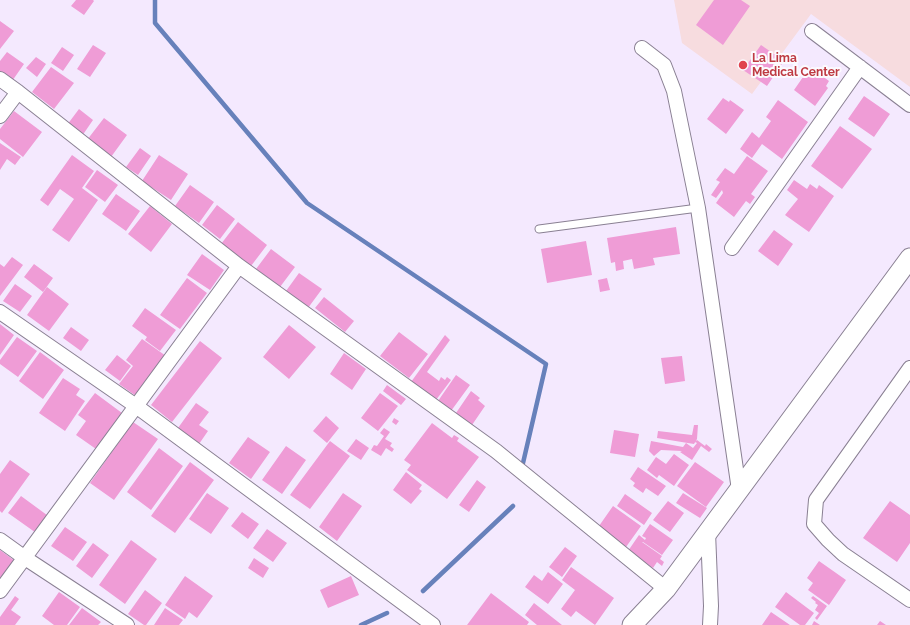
<!DOCTYPE html>
<style>
body{margin:0}
canvas{display:block;background:#f4e9fe}
</style>
<canvas width="910" height="625"></canvas>
<script>
const ctx = document.querySelector('canvas').getContext('2d');
ctx.lineJoin = 'round';
function fill(path, color) { ctx.fillStyle = color; ctx.fill(path, 'evenodd'); }
const poly = rows => new Path2D(rows.map(r => 'M' + r).join(''));
function trace(path, color, width, dash) { ctx.strokeStyle = color; ctx.lineWidth = width; ctx.lineCap = dash ? 'butt' : 'round'; ctx.setLineDash(dash || []); ctx.stroke(path); }
function write(font, color, halo, rows, align = 'center') {
  ctx.font = font + ' Raleway,sans-serif'; ctx.lineWidth = 4; ctx.setLineDash([]); ctx.textBaseline = 'middle'; ctx.strokeStyle = halo; ctx.fillStyle = color; for (const [text, x, y, turn = 0] of rows) {
    ctx.save(); ctx.translate(x, y); ctx.rotate((+turn || 0) * Math.PI / 180); ctx.textAlign = isNaN(turn) ? turn : align; if (halo) ctx.strokeText(text, 0, 0); ctx.fillText(text, 0, 0); ctx.restore();
  }
}
const medical = poly([
 [674,0,910,0,910,87,811,14,752,94,682,43]
]);
const stream = poly([
 [155,0,155,23,307,203,546,364,523,463],
 [423,591,513,506],
 [361,625,387,613]
]);
const building = poly([
 [76,0,93,0,94,1,84,15,71,6],
 [714,0,741,0,750,6,723,45,696,25],
 [0,21,14,31,0,49],
 [93,45,106,53,90,77,77,69],
 [761,45,784,61,767,86,743,70],
 [62,47,74,55,63,71,51,63],
 [7,52,24,64,10,84,0,76,0,61],
 [36,57,46,64,37,77,26,68],
 [51,67,74,83,54,109,32,92],
 [810,67,829,81,826,86,828,88,815,106,794,90],
 [864,96,890,114,874,137,848,119],
 [723,98,729,102,730,100,744,110,726,134,707,119],
 [778,100,808,122,782,159,762,144,752,158,740,149,752,132,759,138,771,121,766,117],
 [79,109,93,120,82,136,67,125],
 [14,111,42,132,23,157,0,139,0,129],
 [104,118,127,135,111,157,87,140],
 [840,126,872,149,842,189,811,166],
 [0,143,21,157,15,165,7,159,0,170],
 [140,148,151,156,138,175,126,167],
 [72,155,94,171,82,188,98,200,69,242,52,230,74,199,60,189,48,206,40,200],
 [159,155,188,174,171,200,142,181],
 [747,156,768,171,751,194,755,197,750,204,746,201,734,217,716,203,723,193,722,190,716,198,711,195,720,182,716,180,725,168,734,174],
 [97,170,118,185,105,202,85,187],
 [794,180,807,189,810,184,817,189,819,185,834,196,809,232,785,215,798,199,787,190],
 [190,185,214,202,199,223,175,206],
 [116,194,140,211,126,231,102,214],
 [217,205,235,219,220,239,202,225],
 [150,206,172,224,151,252,128,234],
 [238,222,267,245,251,266,221,244],
 [676,227,680,254,653,258,655,265,634,269,632,259,623,261,624,269,616,271,615,262,611,263,607,238],
 [774,230,793,244,778,266,758,251],
 [586,241,592,275,547,283,541,249],
 [271,249,295,267,280,287,256,269],
 [202,254,224,270,210,290,187,275],
 [12,257,23,265,0,296,0,264,4,267],
 [34,264,53,278,43,292,24,277],
 [299,273,322,289,308,308,286,291],
 [187,278,207,293,180,329,160,315],
 [607,278,610,290,600,292,598,280],
 [15,284,32,296,20,312,3,301],
 [47,287,69,304,49,331,27,315],
 [324,297,354,321,345,332,315,308],
 [145,308,176,330,160,351,145,340,147,337,132,326],
 [0,324,14,335,0,355],
 [289,325,316,347,289,379,263,357],
 [71,327,89,340,81,351,63,338],
 [399,332,428,354,409,378,380,356],
 [445,335,450,340,427,372,439,381,441,377,445,380,447,377,451,380,436,400,411,382],
 [17,337,37,351,18,377,0,364,0,360],
 [142,339,166,356,136,396,119,384,133,366,126,360],
 [200,341,222,358,172,422,151,405],
 [40,352,64,370,43,399,19,381],
 [344,353,366,369,352,390,330,374],
 [117,355,131,366,120,381,105,370],
 [682,356,685,381,665,384,661,358],
 [456,375,470,385,451,411,438,401],
 [63,378,80,389,76,395,85,401,65,431,39,413],
 [387,385,406,399,401,405,383,391],
 [471,391,480,398,478,400,485,406,472,425,456,413],
 [95,393,122,413,96,449,76,435,86,421,78,415],
 [380,393,398,406,378,431,361,418],
 [196,403,209,412,199,425,208,431,199,444,178,428],
 [326,416,339,428,327,443,313,431],
 [394,418,399,421,396,425,392,422],
 [133,422,158,439,114,500,90,483],
 [432,423,452,438,454,435,459,438,457,441,479,457,447,499,407,470,411,465,404,460],
 [694,425,698,425,697,439,694,444,657,438,658,431,692,435],
 [384,428,390,432,385,439,392,443,390,446,394,449,392,452,386,448,381,456,371,450,374,445,377,446,384,436,380,433],
 [614,430,639,434,635,457,610,453],
 [248,437,270,452,251,479,229,463],
 [356,439,369,448,361,460,347,451],
 [697,440,705,446,706,444,712,449,709,452,701,446,692,460,680,452,682,451,661,450,654,456,649,451,651,441,683,447,686,443,693,448,697,443,695,442],
 [330,441,350,456,310,509,290,495],
 [286,446,306,460,282,494,262,480],
 [159,448,183,466,151,510,127,492],
 [674,454,689,465,674,486,659,475,657,478,647,470,656,457,666,464],
 [10,460,30,474,2,513,0,511,0,474],
 [190,462,214,480,175,533,151,516],
 [695,462,724,482,706,507,677,486],
 [638,467,666,486,658,496,646,488,643,493,633,486,635,483,630,479],
 [406,472,422,485,419,489,422,491,411,504,393,490],
 [477,480,486,487,469,512,459,505],
 [207,493,229,508,211,534,189,519],
 [343,493,362,506,337,541,319,527],
 [683,493,707,508,700,518,676,503],
 [625,494,652,513,644,525,617,506],
 [21,496,51,518,39,535,8,513],
 [668,501,684,513,670,532,653,520],
 [890,501,910,515,910,543,897,562,863,538],
 [613,506,641,526,626,547,599,526],
 [242,512,259,524,248,539,231,526],
 [650,524,673,540,662,555,643,542,642,542,662,556,660,559,664,562,662,566,657,562,653,568,628,551,639,535,645,540,646,538,642,536],
 [65,527,87,542,73,561,51,546],
 [267,529,287,543,273,562,253,548],
 [131,540,157,559,125,604,99,585],
 [93,543,109,555,92,578,76,566],
 [565,547,577,556,562,577,549,567],
 [0,550,15,561,1,579,0,578],
 [254,558,269,568,263,578,248,568],
 [819,561,846,580,829,605,808,590,813,583,807,578],
 [571,567,614,598,595,625,576,611,571,617,561,609,575,590,562,580],
 [548,572,563,584,548,604,525,587,534,575,542,581],
 [185,576,213,596,197,618,189,612,185,619,165,605],
 [351,576,359,595,328,608,320,590],
 [145,590,162,603,146,625,144,625,128,614],
 [59,592,80,607,67,625,54,625,42,616],
 [786,592,814,613,805,625,800,625,775,607],
 [491,593,529,622,527,625,467,625],
 [15,596,19,599,11,610,21,617,15,625,0,625,0,617],
 [813,596,827,606,817,620,815,618,819,613,815,610,818,605,815,603,816,602,811,598],
 [534,603,562,625,537,625,525,615],
 [82,608,101,622,98,625,69,625],
 [165,608,183,620,179,625,154,625],
 [771,612,790,625,762,625],
 [814,621,820,625,812,625],
 [880,621,886,625,877,625]
]);
const lane = poly([
 [539,229,698,208]
]);
const street = poly([
 [812,31,910,105],
 [642,48,664,65,674,91,698,208,739,490],
 [0,79,18,92,239,266,496,451,666,589],
 [0,116,18,92],
 [732,248,860,67],
 [0,312,136,406,433,625],
 [910,368,816,500,814,524,828,540,843,554,910,600],
 [708,532,711,606,710,625],
 [0,540,25,558,127,625],
 [0,591,239,266]
]);
const secondary = poly([
 [632,625,666,589,910,258]
]);
const markers = [
 [743,65,5,"#e0444e"]
];
const healthNames = [
 ["La Lima",752,58],
 ["Medical Center",752,72]
];
fill(medical, '#f7dcdf');
trace(stream, '#6781bb', 4.5);
fill(building, '#ef9cd6');
trace(lane, '#8a8093', 9);
trace(street, '#8a8093', 16);
trace(secondary, '#8a8093', 21);
trace(lane, '#fff', 7);
trace(street, '#fff', 14);
trace(secondary, '#fff', 19);
for (const [x, y, r, color] of markers) { const dot = new Path2D(); dot.arc(x, y, r, 0, 2 * Math.PI); ctx.fillStyle = color; ctx.fill(dot); trace(dot, '#fcfafe', 1.5); }
write('bold 12px', '#be3a42', '#fcfafe', healthNames, 'left');
</script>
